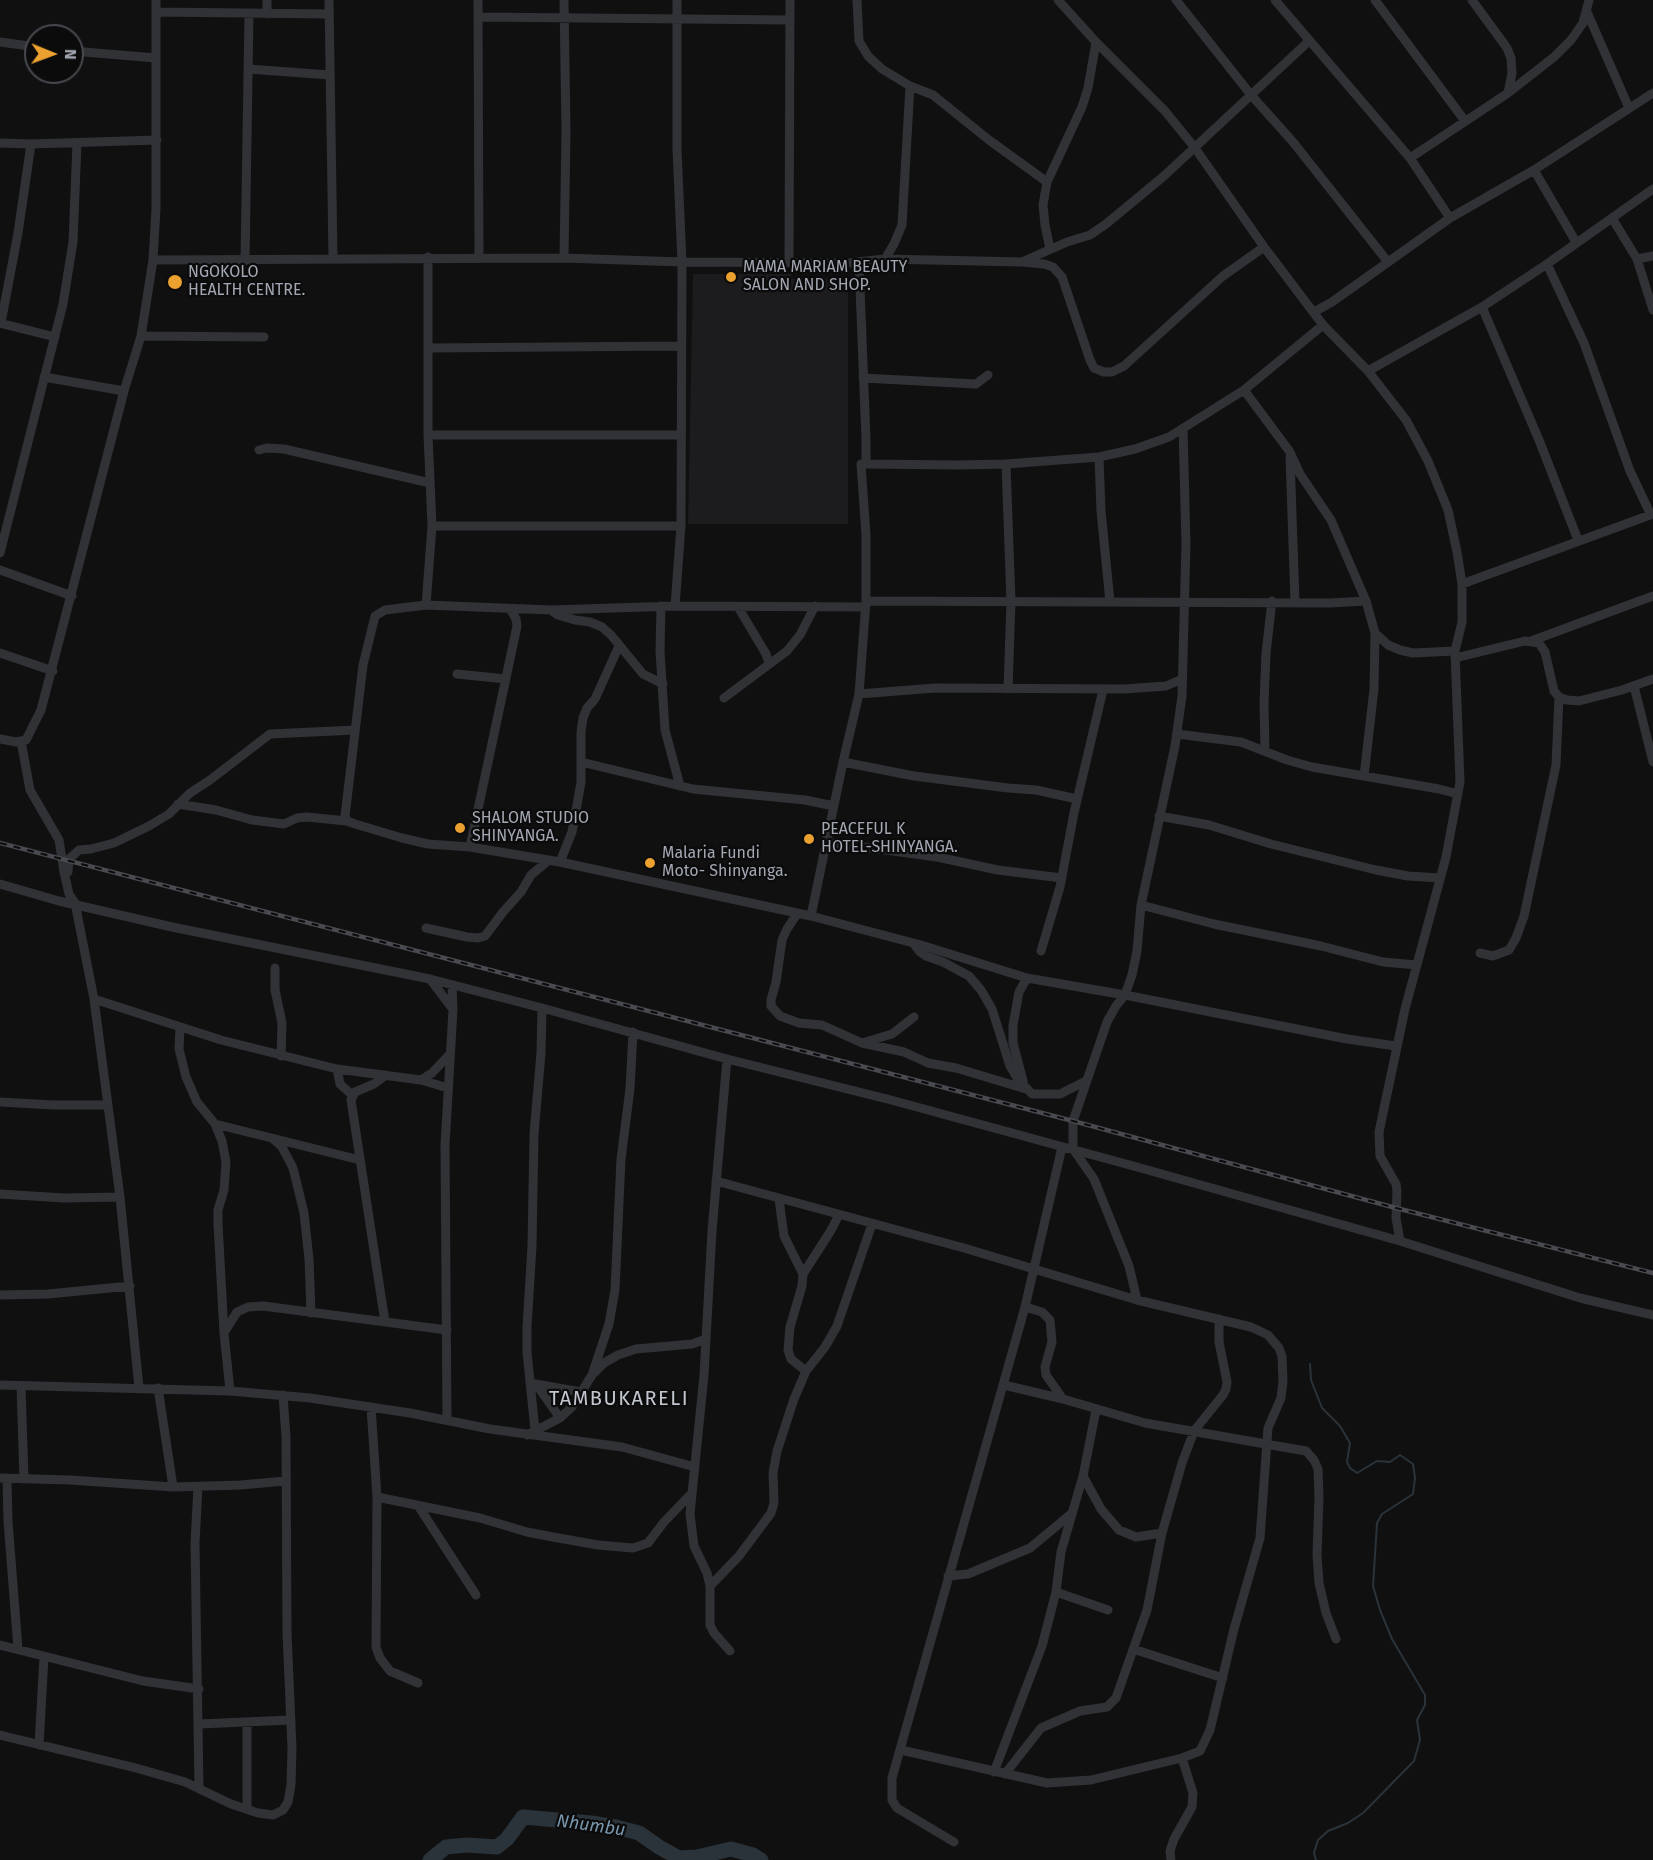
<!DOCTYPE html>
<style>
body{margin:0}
#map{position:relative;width:1653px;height:1860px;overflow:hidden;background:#101011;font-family:"Fira Sans",sans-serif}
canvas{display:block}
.north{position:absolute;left:24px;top:24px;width:60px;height:60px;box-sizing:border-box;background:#0b0b0c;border:2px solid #47494e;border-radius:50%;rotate:91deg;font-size:16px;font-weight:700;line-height:24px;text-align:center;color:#a2a7b2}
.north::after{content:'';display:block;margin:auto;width:21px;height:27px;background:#eaa12f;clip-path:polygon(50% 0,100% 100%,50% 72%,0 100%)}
</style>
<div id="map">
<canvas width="1653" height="1860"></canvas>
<div class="north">N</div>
</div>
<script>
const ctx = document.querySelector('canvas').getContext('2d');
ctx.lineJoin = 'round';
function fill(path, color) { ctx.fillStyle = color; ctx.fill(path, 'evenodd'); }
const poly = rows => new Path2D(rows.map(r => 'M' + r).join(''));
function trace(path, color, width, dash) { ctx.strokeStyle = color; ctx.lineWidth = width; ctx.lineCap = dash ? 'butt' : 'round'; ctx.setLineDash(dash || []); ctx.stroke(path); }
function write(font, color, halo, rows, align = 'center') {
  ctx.font = font + ' "Fira Sans",sans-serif'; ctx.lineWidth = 4.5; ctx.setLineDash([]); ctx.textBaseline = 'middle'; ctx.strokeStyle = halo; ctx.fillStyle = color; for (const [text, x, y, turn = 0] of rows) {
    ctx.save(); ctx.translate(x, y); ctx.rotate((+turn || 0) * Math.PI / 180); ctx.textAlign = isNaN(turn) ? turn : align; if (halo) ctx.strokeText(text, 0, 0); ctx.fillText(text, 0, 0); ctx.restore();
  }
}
const built = poly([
 [693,274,792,274,790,279,848,278,848,524,688,524]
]);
const stream = poly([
 [1310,1364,1311,1380,1322,1408,1340,1426,1350,1443,1347,1462,1350,1468,1357,1473,1377,1461,1390,1462,1400,1455,1413,1464,1415,1478,1413,1494,1382,1514,1377,1523,1373,1586,1380,1610,1392,1639,1425,1695,1425,1705,1417,1720,1420,1740,1414,1761,1363,1813,1348,1823,1328,1831,1318,1840,1314,1853,1316,1860]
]);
const river = poly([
 [430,1860,446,1847,467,1845,497,1847,507,1839,523,1817,591,1823,616,1827,639,1833,659,1847,679,1858,697,1857,731,1849,753,1855,761,1860]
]);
const street = poly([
 [329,0,333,258],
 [478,0,479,258],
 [857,0,859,41,868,56,882,69,910,86,933,95,989,140,1047,182],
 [1058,0,1096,42,1165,111,1195,148,1264,247,1323,325,1368,371,1406,420,1428,461,1448,510,1457,552,1462,584,1462,622,1455,651,1460,782,1446,857,1405,1009,1379,1132,1380,1156,1396,1184,1397,1191,1396,1218,1400,1241],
 [1176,0,1251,95,1293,142,1388,262],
 [1275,0,1410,158,1450,218],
 [1375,0,1465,121],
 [1472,0,1507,48,1511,58,1512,73,1508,93],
 [156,12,329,14],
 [1587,12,1629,108],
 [267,14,267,0],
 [478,17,790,20],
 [0,42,36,47],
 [72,51,156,58],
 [248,69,330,75],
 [0,143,31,144,157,140],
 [1410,158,1508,93,1554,57,1571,40,1583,23,1589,0],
 [1534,170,1576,242],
 [1612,218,1637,259,1653,310],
 [1050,249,1045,225,1043,205,1047,182,1082,107,1088,88,1096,42],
 [564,258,566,131,564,0],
 [885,259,894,244,902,225,910,86],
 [1637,259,1653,256],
 [153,260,564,258,682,262,848,263,885,259,1022,262,1044,264,1053,267,1062,277,1090,360,1094,368,1104,372,1112,372,1124,366,1223,276,1264,247],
 [245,261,249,14],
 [1024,261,1067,242,1090,235,1106,224,1164,176,1309,41],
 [789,262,790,0],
 [1547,264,1584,343,1630,471,1651,515],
 [1482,307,1539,440,1578,540],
 [1314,312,1332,302,1450,218,1534,170,1653,93],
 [0,323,55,337],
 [1,323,18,233,31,144],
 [141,336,264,337],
 [428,348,681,346],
 [1368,371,1482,307,1547,264,1653,189],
 [44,377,124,391],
 [863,378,976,384,988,375],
 [1244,390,1290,452,1300,474,1331,520,1366,601,1375,633,1388,645,1400,650,1413,653,1455,651],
 [428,435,681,435],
 [259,450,267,448,284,449,430,483],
 [1099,457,1101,511,1110,602],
 [1290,457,1295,602],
 [866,464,960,465,1006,464,1099,457,1135,449,1169,437,1244,390,1323,325],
 [1006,464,1011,602,1008,689],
 [432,526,681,526],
 [0,553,63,304,73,242,77,143],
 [0,570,72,596],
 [1462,584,1653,514],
 [866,601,1330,603,1366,601],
 [426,605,432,526,428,435,428,257],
 [661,606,660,651,665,730,680,786],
 [675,606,681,526,682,262,677,149,677,0],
 [738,607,766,654,769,663],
 [865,607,675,606,551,610,426,605,385,610,375,616,363,665,345,816,347,821,355,824,402,838,428,844,470,847,560,862,811,916,921,945,1027,978,1125,995,1347,1039,1396,1046],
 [551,610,558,615,575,620,590,622,602,627,611,635,643,674,663,684],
 [1531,641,1653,596],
 [0,653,53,671],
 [1455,658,1525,641,1539,643,1545,652,1554,691,1559,697,1567,700,1579,701,1622,690,1653,679],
 [457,674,506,679],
 [1634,686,1653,762],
 [859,694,935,688,1124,689,1166,686,1182,679],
 [724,698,787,651,800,635,815,606],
 [1177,734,1241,742,1287,760,1312,767,1439,789,1458,794],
 [0,739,16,742,26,740,41,710,124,391,141,336,153,260,156,209,156,0],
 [21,741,30,790,59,840,64,872,69,894,75,903,94,999,120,1197,139,1388],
 [1265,751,1264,703,1266,653,1272,601],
 [581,762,693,789,805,800,834,806],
 [843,762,914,776,1008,788,1036,790,1077,799],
 [1364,776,1374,689,1375,633],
 [178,804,216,810,252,820,284,824,297,818,307,817,347,821],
 [1159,816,1209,825,1271,844,1376,870,1408,876,1440,878],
 [827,842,937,857,998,870,1062,878],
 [470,847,517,626,516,619,510,609],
 [560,862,572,832,577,805,581,782,581,732,583,718,587,708,595,699,619,646],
 [68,872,69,859,79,850,91,849,114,843,149,826,169,814,190,793,210,780,270,734,355,730],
 [0,884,59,901,172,927,430,979,542,1008,727,1059,891,1100,1137,1167,1400,1241,1580,1298,1653,1315],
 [1141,905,1214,924,1321,946,1383,962,1417,965],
 [797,914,787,929,782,940,776,982,771,1000,771,1006,780,1016,799,1023,822,1025,862,1043,904,1052,928,1063,956,1068,1026,1089],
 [811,916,843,762,859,694,866,601,866,535,861,464,866,464,866,439,859,263],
 [426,928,467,937,478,938,485,936,503,912,521,892,531,875,549,860],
 [914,944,919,951,926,956,943,962,969,976,981,990,992,1009,1010,1066,1017,1078,1032,1094,1060,1094,1086,1081],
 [1041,951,1060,887,1074,813,1103,690],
 [1480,953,1493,956,1509,950,1516,938,1524,916,1556,765,1559,697],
 [275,968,275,990,282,1023,281,1056],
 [430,979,452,1008],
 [94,999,221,1040,337,1069,421,1080,432,1073,449,1055],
 [180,1027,179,1049,186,1077,197,1102,215,1124,222,1141,226,1162,224,1190,218,1210,218,1224,224,1333,230,1391],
 [862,1043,892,1034,914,1017],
 [727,1059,712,1231,704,1375,690,1514,694,1546,707,1573,710,1586,710,1625,714,1633,730,1651],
 [337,1069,340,1084,352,1095],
 [421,1080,448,1088],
 [1023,1081,1013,1043,1013,1025,1019,992,1027,978],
 [0,1102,53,1105,108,1105],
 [215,1124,360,1160],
 [273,1139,282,1147,293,1168,304,1213,309,1259,311,1313],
 [716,1181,964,1248,1137,1300,1251,1327,1268,1335,1279,1348,1282,1356,1283,1381,1281,1398,1268,1428,1260,1538,1234,1629,1210,1730,1200,1751,1182,1758,1091,1780,1047,1783,901,1750],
 [0,1194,64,1198,120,1197],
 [779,1199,784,1236,803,1274,802,1286,790,1327,788,1350,791,1359,806,1371],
 [803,1274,830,1232,839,1215],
 [0,1295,48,1294,130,1286],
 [1137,1300,1129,1266,1094,1179,1073,1149,1073,1121,1107,1022,1116,1006,1125,995,1132,975,1137,951,1141,905,1175,746,1182,696,1186,544,1183,428],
 [1025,1307,1042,1312,1050,1320,1052,1342,1045,1367,1046,1375,1063,1399],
 [385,1322,351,1100,355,1092,374,1084,386,1075],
 [225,1331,237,1312,248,1307,263,1306,447,1330],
 [594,1373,604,1363,618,1355,636,1349,692,1344,706,1339],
 [530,1383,581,1392],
 [536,1384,560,1418],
 [0,1385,230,1391,310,1398,410,1413,490,1429,622,1447,695,1467],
 [1004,1385,1063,1399,1145,1423,1306,1451,1314,1460,1318,1469,1319,1498,1317,1555,1319,1583,1326,1613,1336,1639],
 [21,1386,24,1479],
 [158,1388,173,1487],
 [371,1407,377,1497,376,1647,380,1658,390,1671,418,1683],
 [447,1420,445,1145,453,1010,452,985],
 [535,1430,527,1352,527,1327,532,1246,534,1134,541,1053,542,1008],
 [527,1435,560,1418,572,1407,592,1375,609,1324,615,1290,621,1159,630,1089,633,1032],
 [1083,1476,1101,1509,1119,1530,1136,1537,1162,1533],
 [0,1478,70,1480,173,1487,241,1485,285,1481],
 [7,1479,8,1521,18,1649],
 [198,1487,195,1543,199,1787],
 [377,1497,480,1518,527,1532,553,1537,598,1545,633,1548,648,1543,664,1522,691,1494],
 [419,1507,476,1595],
 [948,1576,968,1574,1030,1548,1071,1514],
 [710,1586,739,1556,771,1513,774,1503,773,1473,777,1451,794,1399,806,1371,825,1347,837,1326,872,1224],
 [1056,1592,1108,1610],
 [0,1645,143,1681,199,1689],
 [1133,1649,1223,1678],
 [199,1724,291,1720],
 [0,1735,136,1768,185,1782,231,1804,258,1813,273,1815,283,1810,288,1802,291,1785,292,1748,287,1633,286,1437,283,1395],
 [39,1745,44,1657],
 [994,1772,1042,1646,1056,1592,1061,1552,1083,1476,1096,1410],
 [1005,1774,1041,1728,1080,1711,1107,1707,1116,1698,1147,1610,1162,1533,1182,1463,1194,1431,1223,1395,1226,1389,1227,1382,1219,1342,1219,1319],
 [247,1809,247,1722],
 [954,1842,897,1808,892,1800,892,1778,1025,1307,1062,1147],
 [1171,1860,1170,1851,1174,1839,1192,1807,1193,1793,1182,1758]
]);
const rail = poly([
 [0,843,1073,1121,1396,1208,1653,1273]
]);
const markers = [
 [731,277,6,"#eaa12f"],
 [175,282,8,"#eaa12f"],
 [460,828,6,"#eaa12f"],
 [809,839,6,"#eaa12f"],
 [650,863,6,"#eaa12f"]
];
const poiNames = [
 ["MAMA MARIAM BEAUTY",743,268],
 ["SALON AND SHOP.",743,286],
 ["NGOKOLO",188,273],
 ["HEALTH CENTRE.",188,291],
 ["SHALOM STUDIO",472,819],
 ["SHINYANGA.",472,837],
 ["PEACEFUL K",821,830],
 ["HOTEL-SHINYANGA.",821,848],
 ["Malaria Fundi",662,854],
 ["Moto- Shinyanga.",662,872]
];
const waterNames = [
 ["Nhumbu",591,1826,8]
];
const quarterNames = [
 ["TAMBUKARELI",619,1399]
];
fill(built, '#1c1c1e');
trace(stream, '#2a3339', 2);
trace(river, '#2a3339', 15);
trace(street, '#313236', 9);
trace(rail, '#484a4f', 4.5);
trace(rail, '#0b0b0c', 2, [7]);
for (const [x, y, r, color] of markers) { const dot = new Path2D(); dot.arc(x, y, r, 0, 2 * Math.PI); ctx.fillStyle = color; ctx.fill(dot); trace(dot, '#0b0b0c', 2); }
write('16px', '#a2a7b2', '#0b0b0c', poiNames, 'left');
write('italic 18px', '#7997ac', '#0b0b0c', waterNames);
ctx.letterSpacing = '1.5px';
write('20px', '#c2c6ce', '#0b0b0c', quarterNames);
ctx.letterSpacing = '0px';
</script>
